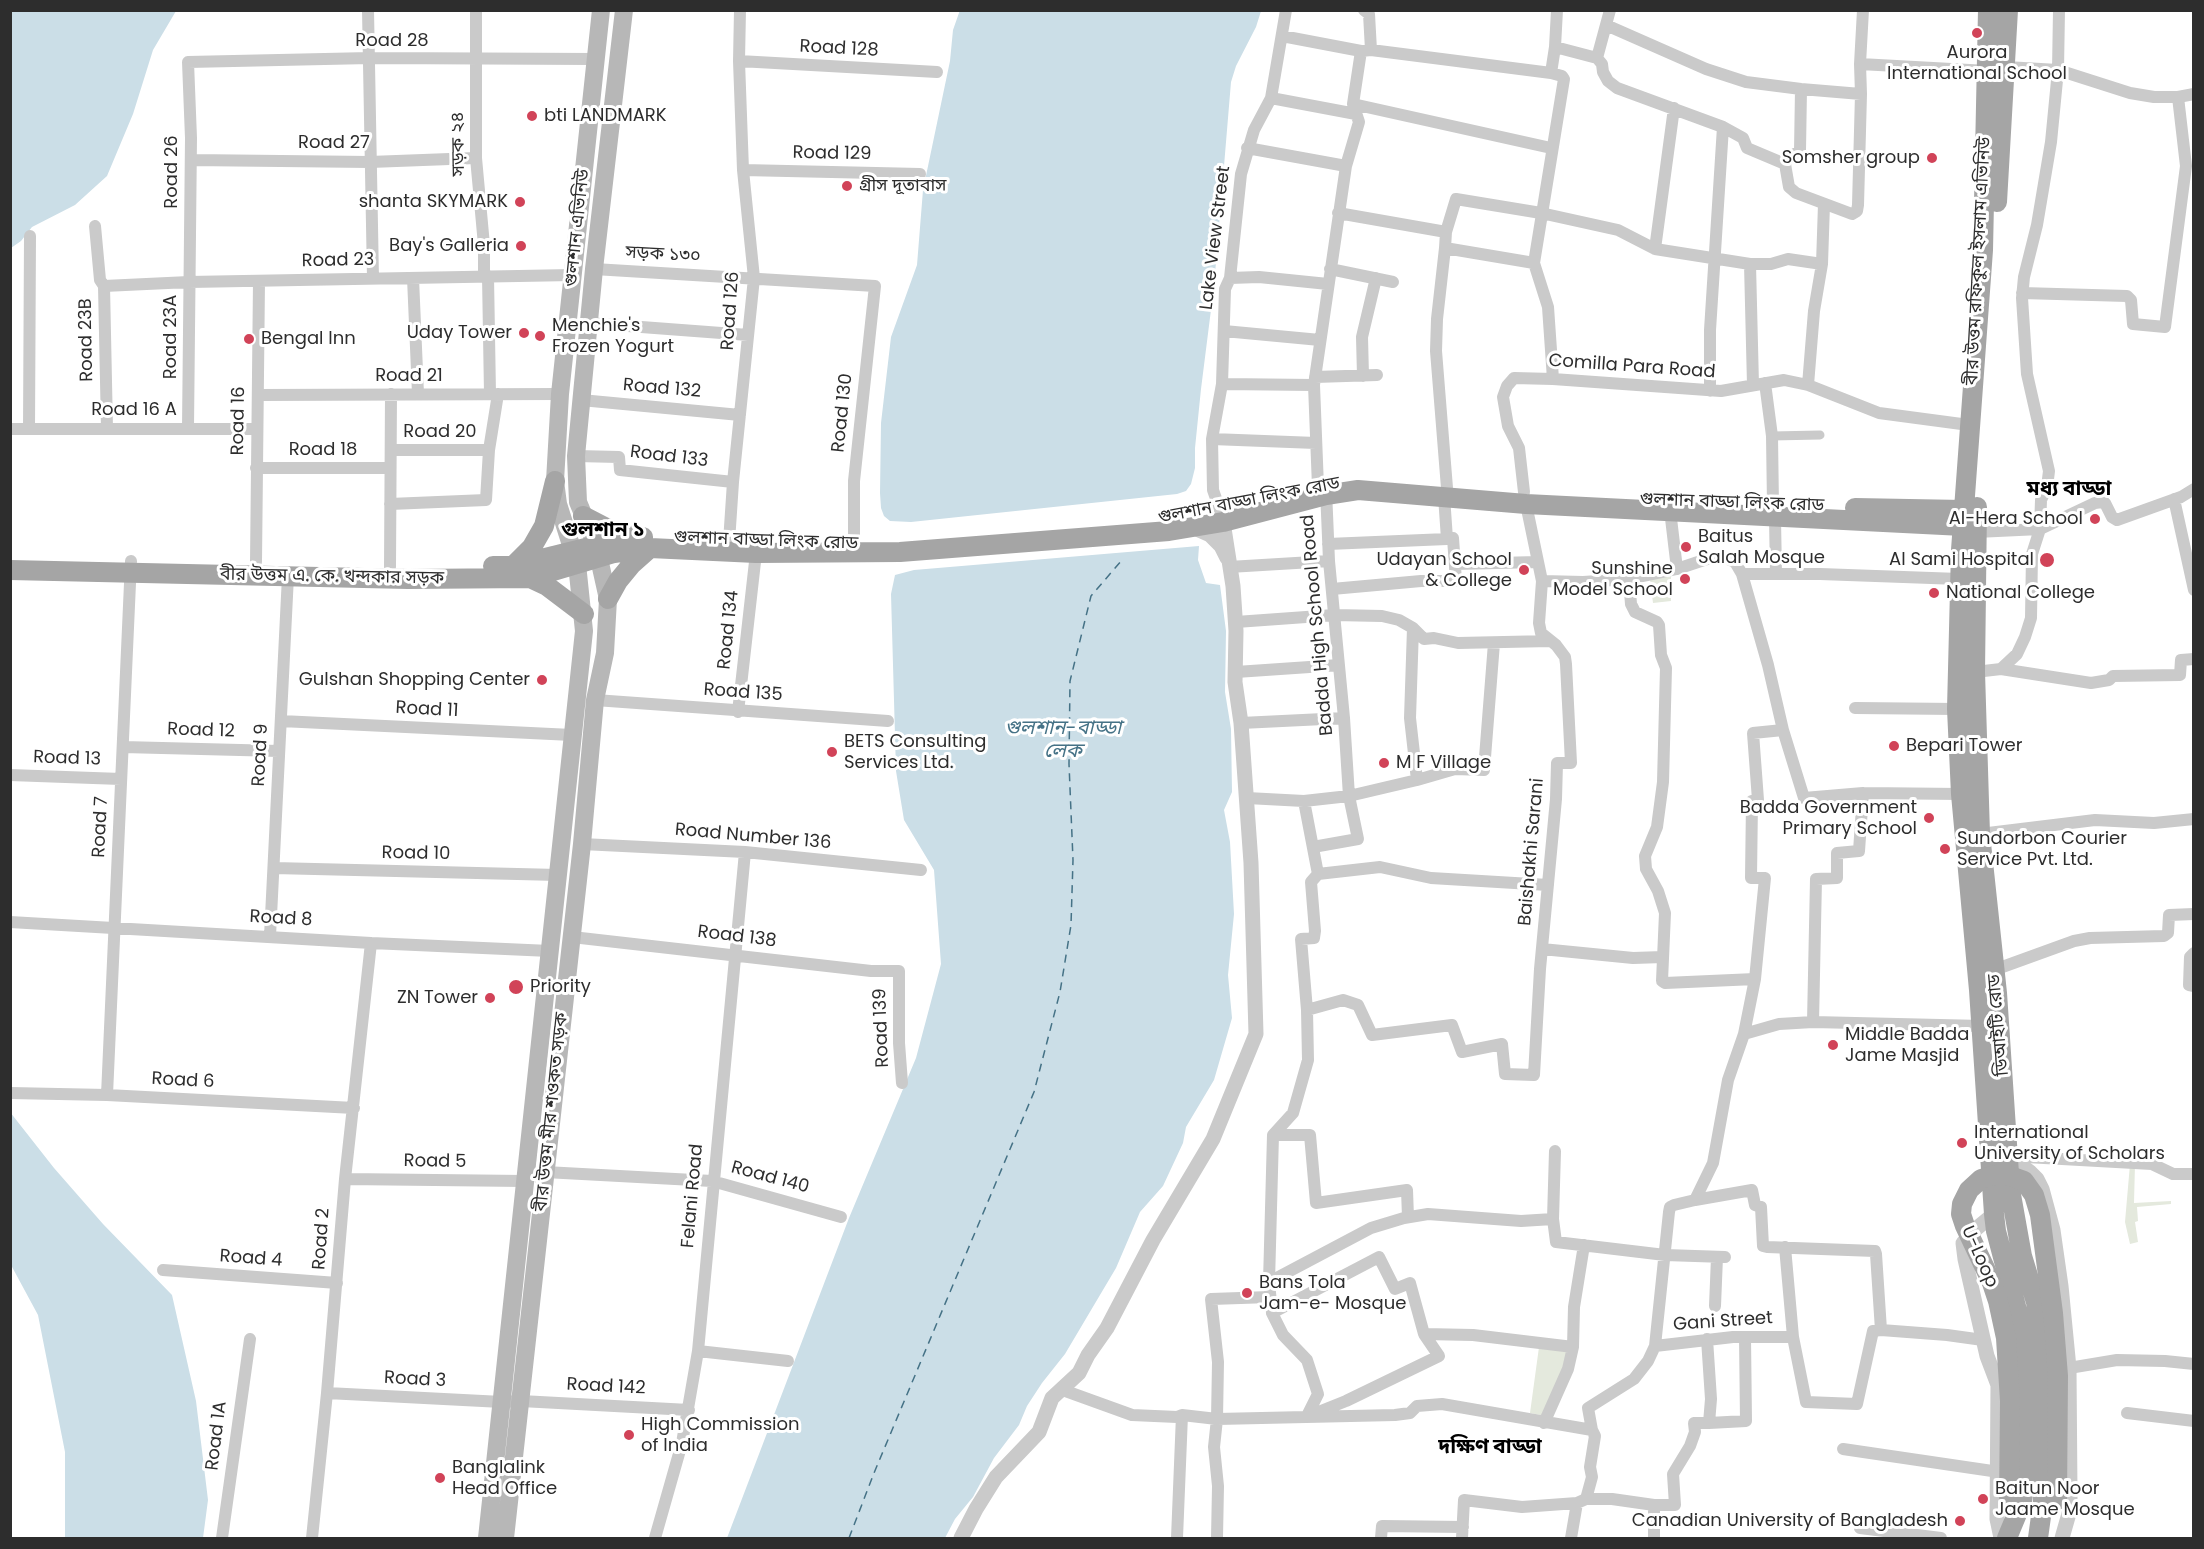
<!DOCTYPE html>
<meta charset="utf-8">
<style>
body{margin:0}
#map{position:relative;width:2204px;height:1549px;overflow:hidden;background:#fff;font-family:Poppins,sans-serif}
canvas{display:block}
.frame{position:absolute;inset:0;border:12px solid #2d2d2d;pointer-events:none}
</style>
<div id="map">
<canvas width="2204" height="1549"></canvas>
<div class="frame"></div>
</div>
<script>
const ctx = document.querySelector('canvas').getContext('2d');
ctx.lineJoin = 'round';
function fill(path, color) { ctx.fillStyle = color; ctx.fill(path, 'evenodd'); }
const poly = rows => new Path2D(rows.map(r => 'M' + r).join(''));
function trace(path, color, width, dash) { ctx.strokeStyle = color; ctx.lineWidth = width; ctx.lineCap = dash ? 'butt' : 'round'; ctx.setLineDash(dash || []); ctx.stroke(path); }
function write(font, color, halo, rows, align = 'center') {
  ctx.font = font + ' Poppins,"Noto Sans Bengali",sans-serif'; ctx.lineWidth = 6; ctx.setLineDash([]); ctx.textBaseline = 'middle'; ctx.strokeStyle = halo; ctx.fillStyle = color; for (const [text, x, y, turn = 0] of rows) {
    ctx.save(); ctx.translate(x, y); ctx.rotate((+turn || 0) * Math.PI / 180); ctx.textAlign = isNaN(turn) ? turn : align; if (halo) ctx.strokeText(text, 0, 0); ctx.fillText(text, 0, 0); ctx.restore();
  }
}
const green = poly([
 [1671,575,1671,601,1653,603,1650,579],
 [2130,1164,2135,1164,2134,1203,2171,1201,2171,1204,2137,1207,2138,1221,2135,1222,2138,1242,2130,1244,2125,1222],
 [1539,1347,1568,1350,1566,1368,1546,1416,1530,1413]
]);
const water = poly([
 [960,10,1261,11,1256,27,1236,66,1231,82,1214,286,1201,389,1195,448,1195,468,1191,484,1186,491,1177,494,911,522,890,521,884,516,881,508,880,493,881,423,891,337,917,265,923,190,950,61,953,30],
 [11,11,176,11,153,50,133,114,107,176,75,205,32,227,21,241,11,248],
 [1199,546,1198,560,1206,583,1220,585,1226,631,1225,692,1231,729,1232,792,1224,810,1230,842,1234,914,1228,975,1232,1018,1214,1080,1186,1127,1183,1143,1163,1186,1140,1212,1116,1268,1065,1354,1042,1383,1027,1406,1019,1425,994,1458,973,1497,955,1519,945,1538,727,1538,849,1218,916,1058,941,964,934,870,904,820,896,771,891,594,895,575,914,570],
 [10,1112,54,1168,103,1224,172,1295,196,1401,208,1500,203,1538,65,1538,65,1452,38,1315,11,1265]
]);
const ferry = poly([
 [849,1538,874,1473,1034,1092,1060,992,1071,925,1073,860,1069,764,1070,681,1091,596,1122,560]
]);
const pedestrian = poly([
 [1772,436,1820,435]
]);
const minor = poly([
 [368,10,373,279],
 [476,10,476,158,484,245,484,276],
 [1606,25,1706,69,1746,82,1801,89,1861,94],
 [1282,36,1361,51],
 [1555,47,1597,58,1602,64,1603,72,1608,81,1617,88,1723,127,1743,138,1747,148,1785,164,1789,187,1796,193,1852,214,1857,211,1858,205,1861,94,1860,64,1988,71],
 [1371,50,1551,73,1562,76,1564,79,1534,263,1548,307,1553,379],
 [1597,58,1610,10],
 [739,61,937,72],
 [1860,64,1863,10],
 [2006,67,2058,70,2130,93,2154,97,2178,97,2194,94],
 [1551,73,1555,47,1557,10],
 [1271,98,1356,114],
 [1353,104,1551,148],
 [1247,148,1346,166],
 [191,160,370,162,476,158],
 [1785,164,1789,157,1800,151,1801,89],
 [743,170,920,174],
 [1338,213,1446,232],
 [95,226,100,280,104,286],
 [1445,248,1446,232,1456,199,1541,213,1618,230,1655,249,1750,264,1771,264,1788,259,1822,264],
 [1655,249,1674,108],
 [1750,264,1753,385],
 [594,269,875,286,854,481,854,543],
 [1330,269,1393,282],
 [488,276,490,394],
 [413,278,418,394],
 [1230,278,1259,277,1328,284],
 [104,286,189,282,573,275],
 [104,286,107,429],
 [2022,293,2127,296,2131,300,2133,324,2165,327,2186,166,2178,97],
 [588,323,748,335],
 [1224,331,1320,340],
 [1363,376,1362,337,1376,278],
 [1315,377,1377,375],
 [1765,383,1772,436,1773,506],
 [1222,384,1314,385],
 [1808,385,1814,311,1822,264,1824,204],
 [1710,391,1710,330,1723,127],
 [258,395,560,394],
 [581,400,740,415],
 [188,428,191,138,188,62,370,58,595,59],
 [10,429,257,429],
 [29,429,30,236],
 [1212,439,1316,443],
 [391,450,489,450],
 [576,456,619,457,620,470,733,482],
 [256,468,390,468],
 [1318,487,1314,385,1346,166,1359,122,1353,104,1361,51,1371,50,1369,14,1364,10],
 [1447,488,1436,351,1437,319,1445,248,1534,263],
 [1524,492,1519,448,1508,426,1503,397,1507,386,1514,378,1553,379,1721,391,1784,380,1808,385,1879,413,1969,425],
 [2174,499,2194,590],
 [390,504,486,500,489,450,498,394],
 [1526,504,1542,581,1583,582,1629,579,1677,569],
 [1220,510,1213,490,1212,439,1222,384,1225,289,1230,278,1241,174,1254,130,1271,98,1286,10],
 [1775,518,1776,574],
 [1976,532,2040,529,2095,503,2102,502,2105,503,2112,517,2117,520,2181,497,2194,489],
 [729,542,733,482,754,278,743,170,739,61,740,10],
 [1328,544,1447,539],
 [256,562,259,281],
 [1455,564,1538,562],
 [390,567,391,394],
 [1229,567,1329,561],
 [1742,574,1820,574,1959,579],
 [1629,579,1631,604,1635,612,1657,622,1659,625,1661,655,1666,668,1663,782,1657,827,1645,856,1646,869,1658,891,1665,913,1662,981,1665,983,1755,979],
 [1332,589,1421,581,1456,581,1453,538,1447,539,1444,496],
 [1236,622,1334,615,1382,616,1399,620,1413,628,1410,718,1417,780,1455,769,1484,770,1494,643],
 [1413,628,1424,639,1434,638,1458,643,1550,641],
 [2001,669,2091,683,2109,680,2113,676,2180,675,2181,660,2194,659],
 [1236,672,1339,665],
 [1975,672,2001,669,2017,654,2025,637,2031,618,2032,554,2040,529,2041,500,2047,487,2049,471,2027,374,2022,298,2024,277,2037,225,2051,142,2058,70,2059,10],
 [595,700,888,721],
 [1855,708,1957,709],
 [738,712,756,553],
 [281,721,572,735],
 [1241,723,1344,718],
 [1783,730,1804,798,1863,793,1961,794],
 [123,747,279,751],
 [10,775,121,779],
 [1247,798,1304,801],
 [1980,834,2095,820,2154,823,2194,819],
 [582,844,745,852,921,870],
 [1313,847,1358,839,1349,796,1417,780],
 [274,868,558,875],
 [1318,874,1380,867,1431,878,1548,885],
 [10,922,371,943,550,951],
 [270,936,288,576],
 [572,937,871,971,899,971,899,1043,902,1083],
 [1542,949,1633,958,1663,957],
 [2194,953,2190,957,2189,985,2194,986],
 [1994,970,2074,941,2090,938,2164,936,2168,933,2169,915,2194,914],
 [1307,1010,1343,1000,1358,1005,1372,1035,1452,1025,1462,1052,1502,1044,1505,1074,1534,1075,1540,969,1556,799,1557,763,1571,763,1566,664,1565,657,1556,645,1541,633,1539,623,1542,581],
 [1813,1022,1816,879,1837,878,1837,853,1859,851,1863,793],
 [1744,1034,1779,1024,1813,1022,1982,1026],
 [10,1093,107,1095,354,1108],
 [107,1095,131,561],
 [1273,1135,1310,1135,1316,1203,1407,1190,1408,1217],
 [1555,1151,1553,1219,1556,1242,1665,1255,1725,1257],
 [2008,1156,2152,1164,2173,1174,2194,1174],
 [545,1172,712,1181,841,1217],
 [345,1179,524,1181],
 [1695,1200,1752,1190,1755,1205,1761,1207,1763,1246,1767,1247,1875,1251,1876,1254,1881,1330,1947,1335,1983,1340],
 [1785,1247,1793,1337,1806,1402,1857,1404,1873,1331,1881,1330],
 [163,1270,337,1283],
 [1269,1282,1371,1228,1404,1218,1428,1214,1521,1221,1553,1219],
 [1715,1306,1717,1257],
 [1272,1313,1379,1257,1395,1289,1410,1283,1424,1334],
 [1655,1346,1733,1337,1793,1337],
 [698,1351,788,1361],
 [2069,1368,2117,1360,2165,1361,2194,1364],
 [1060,1389,1132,1415,1177,1417,1182,1415,1217,1419,1218,1362,1211,1299,1270,1297],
 [327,1393,502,1402,521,1401,689,1410],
 [2127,1413,2194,1421],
 [1311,1415,1346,1401,1439,1356,1424,1334,1473,1335,1573,1347],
 [1307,1416,1318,1394,1307,1360,1283,1335,1272,1313,1269,1282,1273,1135,1293,1113,1308,1060,1307,1010,1301,939,1314,938,1315,931,1311,882,1318,874,1304,801,1349,796,1344,718,1329,561,1326,490],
 [1544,1423,1568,1369,1573,1347,1574,1307,1584,1245],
 [1709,1423,1746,1421,1745,1337],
 [1843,1449,1999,1472],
 [1586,1499,1612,1499,1654,1505,1675,1505,1673,1474,1690,1446,1695,1432,1694,1423,1709,1423,1711,1399,1707,1339],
 [1654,1505,1654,1538],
 [1860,1528,1941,1538],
 [222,1538,250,1339],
 [312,1538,327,1393,345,1179,371,943],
 [655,1538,682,1443,698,1351,745,852],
 [1177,1538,1182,1415],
 [1217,1538,1218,1486,1214,1447,1217,1419,1395,1415,1410,1413,1417,1406,1442,1404,1592,1430,1588,1408,1634,1379,1648,1361,1655,1346,1669,1212,1670,1207,1674,1205,1695,1200,1713,1163,1728,1080,1744,1034,1755,979,1765,878,1751,878,1752,801,1758,800,1753,733,1783,730,1768,665,1742,574,1735,562,1725,558,1713,557,1677,569,1670,510],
 [1381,1538,1382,1526,1463,1527],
 [1462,1538,1464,1500,1522,1507,1577,1503,1586,1499,1592,1477,1590,1467,1595,1436,1592,1430],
 [1571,1538,1577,1503]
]);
const tertiary = poly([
 [1192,527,1210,535,1221,546,1227,558],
 [2009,1162,2022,1166,2030,1172,2037,1179,2042,1189,2053,1230,2061,1286,2069,1368,2070,1494,2070,1510,2062,1538],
 [1994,1214,1977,1228,1963,1243,1965,1259,1987,1356,1998,1385,1997,1519,2001,1538],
 [961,1538,976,1509,996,1477,1039,1432,1052,1398,1079,1373,1088,1355,1107,1328,1153,1240,1213,1139,1256,1034,1251,863,1241,723,1235,682,1236,631,1233,586,1223,522]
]);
const secondary = poly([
 [487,1538,584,631,577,564,558,504,555,481,560,394,601,10],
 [505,1538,582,844,595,700,605,653,608,599,596,545,578,502,576,456,594,269,624,10]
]);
const primary = poly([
 [1988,10,1983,250,1961,550,1957,709,1961,794,1979,990,1994,1214,1996,1231,2021,1325,2024,1358,2024,1487,2022,1502,2007,1538],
 [1997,202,2008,10],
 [1977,507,1975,672,1980,834,1997,993,2010,1189,2022,1256,2036,1302,2044,1357,2043,1502,2038,1538],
 [1855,508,1963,510],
 [583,516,612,531,643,537],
 [493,566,513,566,614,541],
 [513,566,532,547,544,526,555,481],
 [10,570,408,579,530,578,614,553,650,548,756,553,900,552,1169,531,1223,522,1326,495,1358,490,1526,504,1963,526],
 [530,578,547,586,584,614],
 [608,599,618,581,632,564,650,548]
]);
const primaryBridge = poly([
 [2009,1504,2010,1401,2006,1338,1998,1301,1992,1283,1965,1226,1961,1214,1962,1204,1969,1190,1981,1179,1995,1175,2007,1175,2024,1181,2034,1195,2040,1215,2053,1313,2058,1376,2057,1500]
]);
const markers = [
 [1977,33,6,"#d14358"],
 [532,116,6,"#d14358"],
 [1932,158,6,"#d14358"],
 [847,186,6,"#d14358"],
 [520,202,6,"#d14358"],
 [521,246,6,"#d14358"],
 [524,333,6,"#d14358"],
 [540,336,6,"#d14358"],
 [249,339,6,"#d14358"],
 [2095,519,6,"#d14358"],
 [1686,547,6,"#d14358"],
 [2047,560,8,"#d14358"],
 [1524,570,6,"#d14358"],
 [1685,579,6,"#d14358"],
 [1934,593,6,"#d14358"],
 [542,680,6,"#d14358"],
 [1894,746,6,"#d14358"],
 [832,752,6,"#d14358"],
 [1384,763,6,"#d14358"],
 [1929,818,6,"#d14358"],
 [1945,849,6,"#d14358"],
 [516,987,8,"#d14358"],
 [490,998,6,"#d14358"],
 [1833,1045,6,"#d14358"],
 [1962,1143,6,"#d14358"],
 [1247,1293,6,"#d14358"],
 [629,1435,6,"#d14358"],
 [440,1478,6,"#d14358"],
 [1983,1499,6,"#d14358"],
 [1960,1521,6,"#d14358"]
];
const streetNames = [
 ["Road 28",392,41],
 ["Road 128",839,49,3],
 ["Road 27",334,143],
 ["সড়ক ২৪",459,144,-91],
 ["Road 129",832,154,1],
 ["Road 26",172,172,-90],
 ["গুলশান এভিনিউ",578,228,-84],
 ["Lake View Street",1216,238,-83],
 ["সড়ক ১৩০",663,255,3],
 ["Road 23",338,261,-1],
 ["বীর উত্তম রফিকুল ইসলাম এভিনিউ",1979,261,-87],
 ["Road 126",731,311,-86],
 ["Road 23A",171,337,-90],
 ["Road 23B",87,340,-91],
 ["Comilla Para Road",1632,367,4],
 ["Road 21",409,376],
 ["Road 132",662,389,5],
 ["Road 16 A",134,410],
 ["Road 130",843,413,-84],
 ["Road 16",239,421,-89],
 ["Road 20",440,432],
 ["Road 18",323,450],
 ["Road 133",669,457,7],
 ["গুলশান বাড্ডা লিংক রোড",1249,501,-11],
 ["গুলশান বাড্ডা লিংক রোড",1732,503,2],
 ["গুলশান বাড্ডা লিংক রোড",766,541,2],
 ["বীর উত্তম এ. কে. খন্দকার সড়ক",332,577,1],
 ["Badda High School Road",1318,625,-95],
 ["Road 134",729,630,-84],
 ["Road 135",743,693,4],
 ["Road 11",427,710,3],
 ["Road 12",201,731,2],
 ["Road 9",261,755,-87],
 ["Road 13",67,759,2],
 ["Road 7",101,827,-87],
 ["Road Number 136",753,837,5],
 ["Baishakhi Sarani",1532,852,-85],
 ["Road 10",416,854,1],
 ["Road 8",281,919,3],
 ["Road 138",737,937,7],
 ["ডিআইটি রোড",1999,1025,-95],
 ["Road 139",882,1028,-92],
 ["Road 6",183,1081,3],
 ["বীর উত্তম মীর শওকত সড়ক",552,1112,-84],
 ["Road 5",435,1162,1],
 ["Road 140",770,1178,15],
 ["Felani Road",693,1196,-85],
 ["Road 2",322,1239,-86],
 ["U-Loop",1979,1257,66],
 ["Road 4",251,1259,4],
 ["Gani Street",1723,1322,-4],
 ["Road 3",415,1380,3],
 ["Road 142",606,1387,3],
 ["Road 1A",217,1436,-83]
];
const poiNames = [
 ["Aurora",1977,53,"center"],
 ["International School",1977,74,"center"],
 ["bti LANDMARK",544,116],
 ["Somsher group",1920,158,"right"],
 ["গ্রীস দূতাবাস",859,186],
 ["shanta SKYMARK",508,202,"right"],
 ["Bay's Galleria",509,246,"right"],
 ["Menchie's",552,326],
 ["Frozen Yogurt",552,347],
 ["Uday Tower",512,333,"right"],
 ["Bengal Inn",261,339],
 ["Al-Hera School",2083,519,"right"],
 ["Baitus",1698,537],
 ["Salah Mosque",1698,558],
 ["Udayan School",1512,560,"right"],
 ["& College",1512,581,"right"],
 ["Al Sami Hospital",2034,560,"right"],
 ["Sunshine",1673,569,"right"],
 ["Model School",1673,590,"right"],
 ["National College",1946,593],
 ["Gulshan Shopping Center",530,680,"right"],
 ["BETS Consulting",844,742],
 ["Services Ltd.",844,763],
 ["Bepari Tower",1906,746],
 ["M F Village",1396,763],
 ["Badda Government",1917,808,"right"],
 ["Primary School",1917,829,"right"],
 ["Sundorbon Courier",1957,839],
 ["Service Pvt. Ltd.",1957,860],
 ["Priority",530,987],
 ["ZN Tower",478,998,"right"],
 ["Middle Badda",1845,1035],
 ["Jame Masjid",1845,1056],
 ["International",1974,1133],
 ["University of Scholars",1974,1154],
 ["Bans Tola",1259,1283],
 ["Jam-e- Mosque",1259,1304],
 ["High Commission",641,1425],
 ["of India",641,1446],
 ["Banglalink",452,1468],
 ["Head Office",452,1489],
 ["Baitun Noor",1995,1489],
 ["Jaame Mosque",1995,1510],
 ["Canadian University of Bangladesh",1948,1521,"right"]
];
const waterNames = [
 ["গুলশান-বাড্ডা",1063,729],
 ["লেক",1063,752]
];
const quarterNames = [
 ["মধ্য বাড্ডা",2069,490],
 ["গুলশান ১",603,531],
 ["দক্ষিণ বাড্ডা",1490,1448]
];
fill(green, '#e4e9dd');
fill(water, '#cbdee7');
trace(ferry, '#457286', 1.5, [8, 6]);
trace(pedestrian, '#cacaca', 9);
trace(minor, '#cacaca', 12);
trace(tertiary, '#cacaca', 15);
trace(secondary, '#b7b7b7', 18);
trace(primary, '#a5a5a5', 20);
trace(primaryBridge, '#a5a5a5', 20);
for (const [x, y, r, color] of markers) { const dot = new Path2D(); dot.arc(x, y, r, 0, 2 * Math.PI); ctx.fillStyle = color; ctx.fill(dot); trace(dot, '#fff', 2); }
write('18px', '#2d2d2d', '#fff', streetNames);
write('18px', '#2d2d2d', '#fff', poiNames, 'left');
write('italic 20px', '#457286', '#fff', waterNames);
write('bold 21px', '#000', '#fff', quarterNames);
</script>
